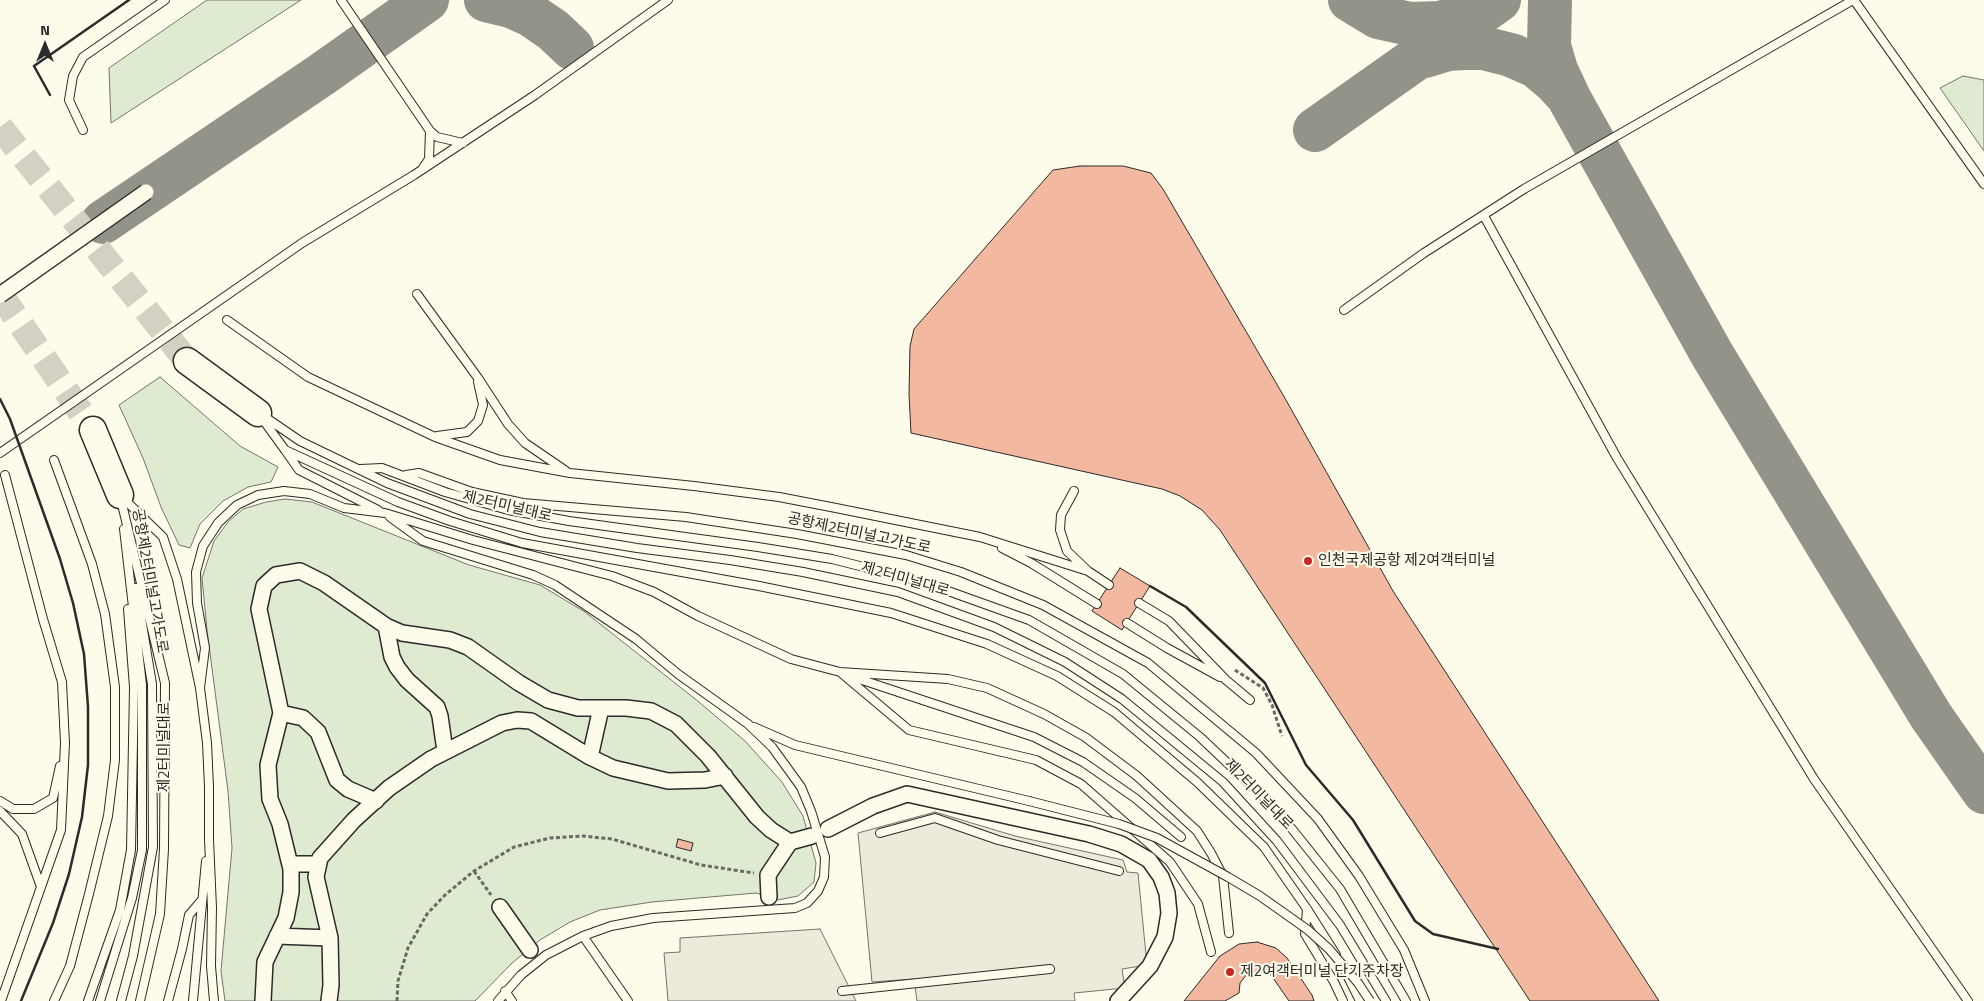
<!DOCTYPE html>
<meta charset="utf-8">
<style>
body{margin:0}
#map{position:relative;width:1984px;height:1001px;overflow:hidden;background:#fdfbea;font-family:"Titillium Web",sans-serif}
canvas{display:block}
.north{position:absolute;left:20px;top:20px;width:50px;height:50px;-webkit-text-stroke:4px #fdfbea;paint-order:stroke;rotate:0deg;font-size:14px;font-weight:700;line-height:20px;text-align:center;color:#2b2b2b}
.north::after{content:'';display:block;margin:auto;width:18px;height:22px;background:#2b2b2b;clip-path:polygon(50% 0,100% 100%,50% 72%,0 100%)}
</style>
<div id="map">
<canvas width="1984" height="1001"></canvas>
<div class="north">N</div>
</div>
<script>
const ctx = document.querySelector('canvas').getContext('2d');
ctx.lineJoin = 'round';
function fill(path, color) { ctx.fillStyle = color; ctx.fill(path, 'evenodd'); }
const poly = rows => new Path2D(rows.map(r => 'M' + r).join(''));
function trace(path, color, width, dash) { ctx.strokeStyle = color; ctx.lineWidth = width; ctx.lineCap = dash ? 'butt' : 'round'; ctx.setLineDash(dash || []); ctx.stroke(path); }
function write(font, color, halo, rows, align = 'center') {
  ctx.font = font + ' "Titillium Web","Noto Sans KR",sans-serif'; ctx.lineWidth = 4; ctx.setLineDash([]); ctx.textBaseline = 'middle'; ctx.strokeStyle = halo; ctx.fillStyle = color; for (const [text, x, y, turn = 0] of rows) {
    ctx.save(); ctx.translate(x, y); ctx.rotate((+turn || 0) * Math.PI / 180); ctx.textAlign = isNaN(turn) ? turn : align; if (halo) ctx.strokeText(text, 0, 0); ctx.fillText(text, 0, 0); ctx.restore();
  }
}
const green = poly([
 [207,0,301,0,111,123,109,68,207,0],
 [1963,76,1984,80,1984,151,1940,88,1963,76],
 [160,377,240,446,278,467,271,482,248,487,223,501,200,524,190,548,179,545,161,507,143,458,119,405,160,377],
 [285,499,312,502,469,565,540,585,585,612,699,702,745,741,782,782,803,816,816,863,814,882,798,896,778,900,756,893,652,902,600,910,570,922,540,940,512,963,475,1001,225,1001,221,971,232,848,228,791,207,630,202,578,214,541,228,522,243,509,266,502,285,499]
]);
const parking = poly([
 [935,812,1015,836,1123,860,1127,872,1138,873,1147,965,1122,969,1125,988,1074,993,1075,1001,917,1001,914,979,872,982,858,833,935,812],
 [820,929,856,1001,668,1001,664,953,680,952,680,938,820,929]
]);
const taxiway = poly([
 [486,0,511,6,531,15,553,30,572,48],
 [1350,0,1378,17,1410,24,1440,23,1470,14],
 [1550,0,1549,46,1556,70,1570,100,1713,356,1931,716,1984,792],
 [1425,56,1448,49,1464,48,1483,48,1511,55,1536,66,1554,81,1567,95],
 [1315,130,1499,0],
 [103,222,321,75,427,0]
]);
const building = poly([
 [1080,166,1123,166,1151,173,1163,189,1286,400,1393,591,1659,1001,1530,1001,1220,530,1202,510,1180,496,1162,489,911,433,909,394,910,346,914,329,1053,170,1080,166],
 [1120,568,1150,586,1122,630,1092,611,1120,568],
 [678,839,693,843,691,851,676,847,678,839],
 [1257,942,1276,948,1287,958,1312,995,1314,1001,1289,1001,1271,975,1259,971,1247,974,1240,983,1239,993,1225,1001,1184,1001,1220,956,1239,944,1257,942]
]);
const highwayTunnel = poly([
 [0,127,187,361],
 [0,294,93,430]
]);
const path = poly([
 [1235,670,1263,688,1272,705,1282,736],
 [474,871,491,895],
 [397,1001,398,981,408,948,427,914,445,895,474,871,514,847,550,838,583,836,612,839,701,865,754,873]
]);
const lane = poly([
 [341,0,430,131,437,137,463,143],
 [1854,0,1984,184],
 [83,130,69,100,73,76,83,57,165,0],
 [423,168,429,159,430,131],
 [1484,216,1617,458,1814,779,1968,1001],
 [417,294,478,378,508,424,525,443,566,471],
 [1344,310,1424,253,1524,189,1853,0],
 [227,320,308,377,435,437,500,460,570,473,694,486,779,497,836,508,980,537,1088,571],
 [262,415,300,441,387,483,470,514,540,532,637,548,730,560,803,572,898,592,994,627,1065,662,1122,699,1223,782,1277,841,1340,925,1386,1001],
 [261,417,285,450,398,502,450,521,522,543,759,586,891,613,987,644,1057,676,1114,712,1197,782,1264,847,1307,909,1336,955],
 [437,436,467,432,478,421,483,405,478,382],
 [285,450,299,470,378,510],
 [0,453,302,243,414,175,535,95,668,0],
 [360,469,382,468,445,492,508,510,569,521,758,547,832,559,923,582,1029,620,1123,674,1200,737,1276,809,1340,889,1406,1001],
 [406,475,419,473,472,492,523,503,686,517,797,534,906,555,961,572,1043,605,1148,663,1256,753,1318,819,1359,876,1404,950,1425,1001],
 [1074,491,1061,515,1060,530,1067,551,1088,571,1109,585],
 [123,498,163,537,177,579,200,688,207,743,209,787,209,839,212,908,211,966,214,1001],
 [121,500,165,683,164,849,160,914,140,1001],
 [390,517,423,541,533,575,555,585,636,639,678,674,748,724,772,747,801,787,811,811,825,857,824,877,818,891,807,903,795,908,653,918,611,926,583,936,546,955,521,975,498,1001],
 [1002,548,1031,563,1097,604],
 [1139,603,1169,621,1226,680,1250,700],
 [1127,623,1167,648,1220,677],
 [840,672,909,730,1036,760,1081,784,1170,862,1198,904,1211,952],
 [850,676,1034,737,1083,762,1135,798,1181,837],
 [200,688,205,648,197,603,196,572,203,546,218,523,237,505,258,495,284,491,310,494,344,508,385,513,473,540,612,576,654,592,698,616,791,659,840,672,948,679,987,688,1044,714,1085,737,1137,776,1197,831,1211,853,1223,876,1229,933],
 [754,727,795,745,1029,801],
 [0,801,13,809,34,809,53,798,60,766],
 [0,811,22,834,41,887],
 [880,833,935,818,998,840,1119,871],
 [1307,909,1305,934,1334,982,1343,1001],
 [583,936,628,1001],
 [1343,967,1360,1001],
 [505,991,512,1001],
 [842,991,1050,969],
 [1,1001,61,830,65,743,62,682,43,619,5,475],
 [54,1001,70,966,89,894,108,816,115,760,115,687,105,614,92,564,54,460],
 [88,1001,120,910,131,850,134,687,128,609],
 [100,1001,132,898,142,850,142,685,124,529],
 [121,1001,133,956,153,847,152,684,136,588],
 [168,1001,182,949,189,915,201,901],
 [193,1001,206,861]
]);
const street = poly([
 [386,626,392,657,397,667,407,680,437,707,440,716,445,751],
 [281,713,303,718,318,732,337,780,348,789,376,801],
 [590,757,601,708],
 [828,829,873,806,907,794,1089,834,1121,844,1149,860,1161,877,1167,893,1169,913,1165,937,1150,966,1118,1001],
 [290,864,318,864],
 [769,897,768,875,790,842,812,836],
 [500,907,530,950],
 [277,936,330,938],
 [263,1001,265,962,286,918,291,892,291,869,280,824,270,799,268,765,281,713,259,609,264,586,276,575,300,571,324,583,386,626,402,633,450,640,468,647,519,683,548,700,578,708,626,708,651,711,676,724,708,756,757,817,771,830,790,842],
 [329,1001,331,985,330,938,316,877,320,858,354,820,389,788,431,759,502,723,517,720,531,721,590,757,613,768,668,781,705,780,725,776]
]);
const highway = poly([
 [187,361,258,413],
 [93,430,120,495]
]);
const laneBridge = poly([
 [1029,801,1119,824,1157,838,1228,877,1260,896,1308,930,1329,949,1358,983,1370,1001]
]);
const streetBridge = poly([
 [0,295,146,192]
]);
const wall = poly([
 [50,95,34,66,129,0],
 [0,399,10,419,60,559,73,603,84,654,88,707,88,765,82,817,69,874,53,923,21,1001],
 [1150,586,1186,607,1265,683,1306,765,1353,820,1415,921,1433,934,1498,949]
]);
const markers = [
 [1308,561,5,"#c62828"],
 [1230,972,5,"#c62828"]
];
const streetNames = [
 ["제2터미널대로",507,507,13],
 ["공항제2터미널고가도로",859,534,12],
 ["제2터미널대로",905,580,16],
 ["공항제2터미널고가도로",149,581,80],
 ["제2터미널대로",165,747,-90],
 ["제2터미널대로",1258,795,46]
];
const poiNames = [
 ["인천국제공항 제2여객터미널",1318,561],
 ["제2여객터미널 단기주차장",1240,972]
];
fill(green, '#deebd1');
trace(green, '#74746e', 1);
fill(parking, '#eceadb');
trace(parking, '#74746e', 1);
trace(taxiway, '#94938a', 44);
fill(building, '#f2b8a0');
trace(building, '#2b2b2b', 1);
trace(highwayTunnel, '#d3d1c4', 26, [26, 13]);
trace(lane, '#2b2b2b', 10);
trace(street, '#2b2b2b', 18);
trace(highway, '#2b2b2b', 29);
trace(path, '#6a6964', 3, [4, 2.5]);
trace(lane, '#fdfbea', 8);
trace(street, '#fdfbea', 15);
trace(highway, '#fdfbea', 26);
trace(laneBridge, '#2b2b2b', 10, []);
trace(streetBridge, '#2b2b2b', 18, []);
trace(laneBridge, '#fdfbea', 8);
trace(streetBridge, '#fdfbea', 15);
trace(wall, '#2b2b2b', 2.5);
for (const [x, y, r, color] of markers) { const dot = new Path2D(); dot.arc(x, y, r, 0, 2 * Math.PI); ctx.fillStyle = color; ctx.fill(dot); trace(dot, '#fdfbea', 2); }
write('15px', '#2b2b2b', '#fdfbea', streetNames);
write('15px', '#2b2b2b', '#fdfbea', poiNames, 'left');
</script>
